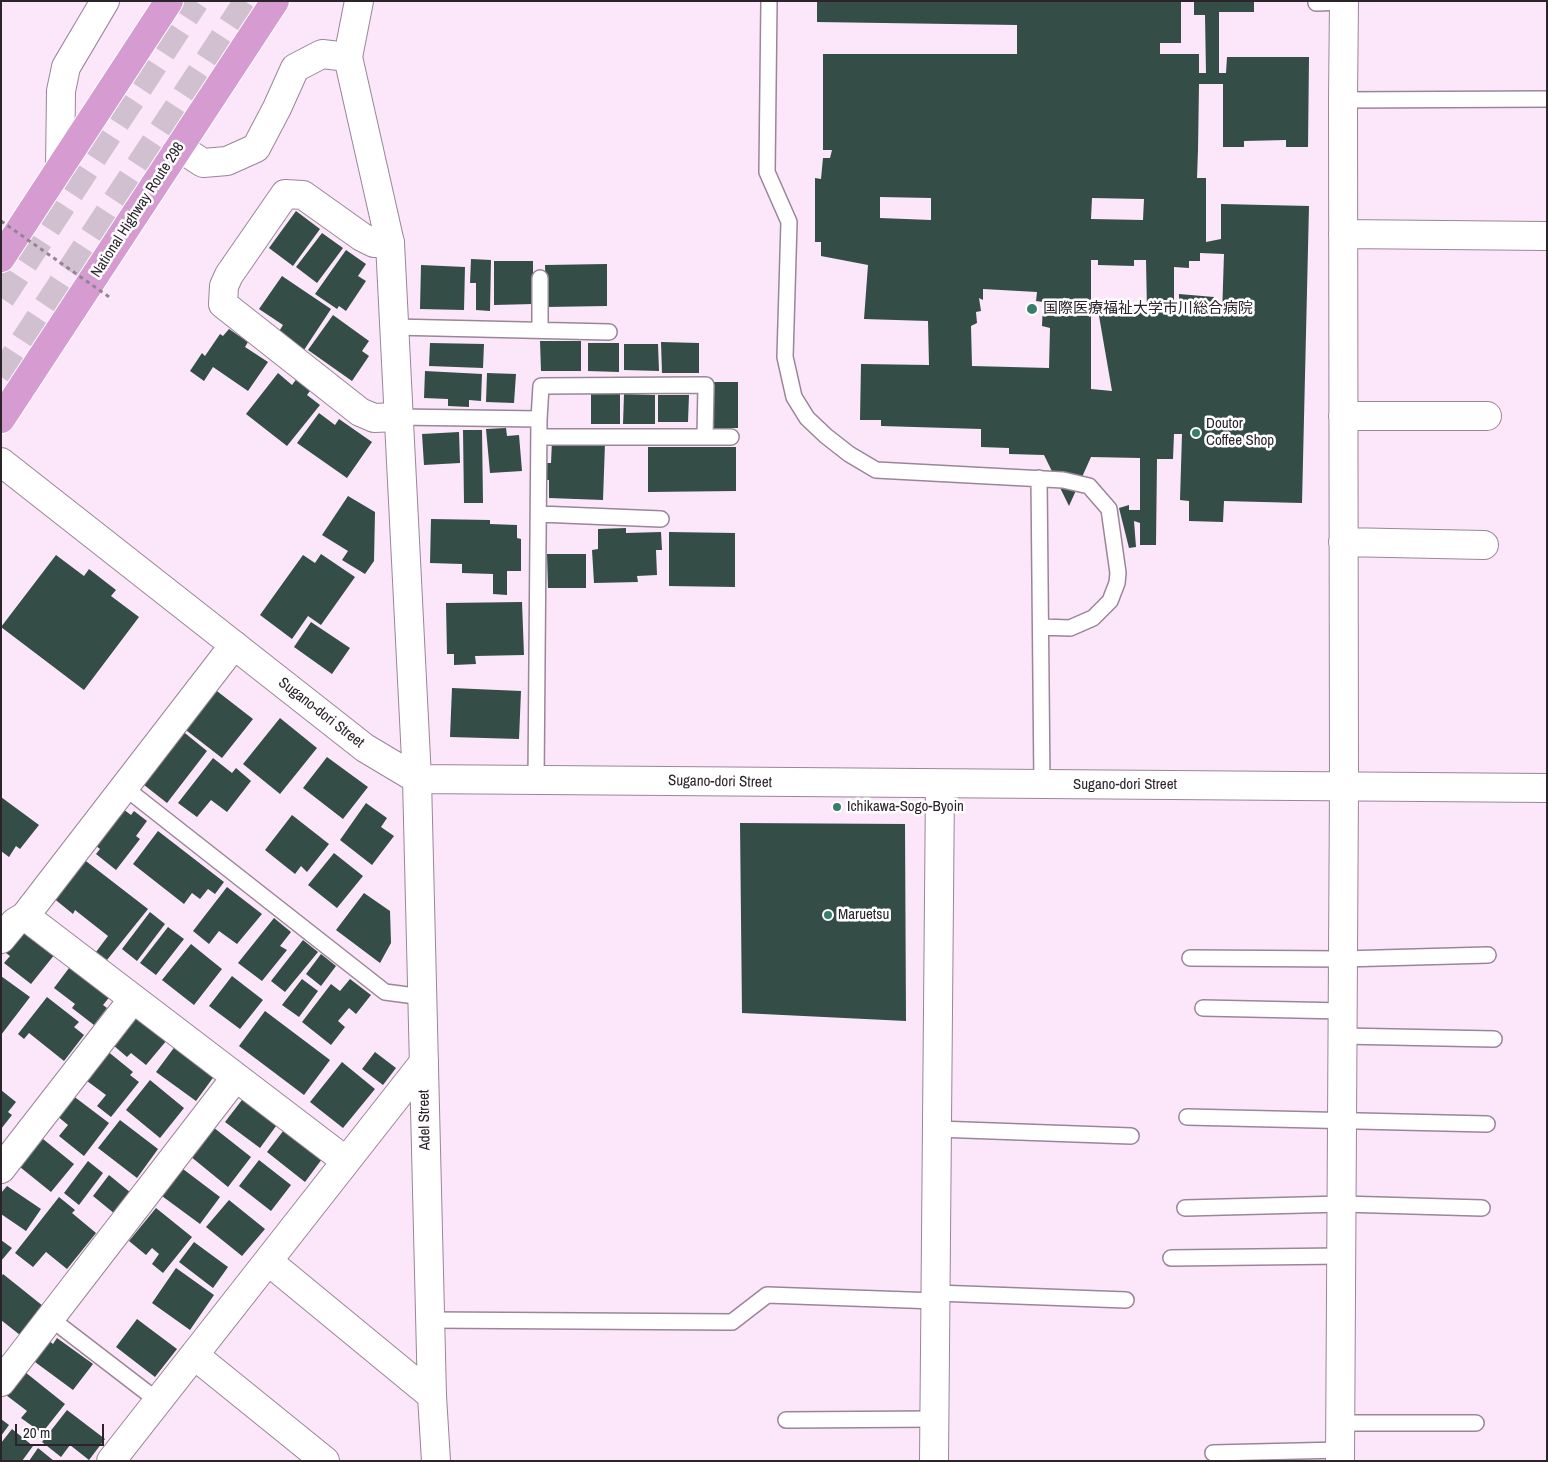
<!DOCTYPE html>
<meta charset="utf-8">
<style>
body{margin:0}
#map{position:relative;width:1548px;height:1462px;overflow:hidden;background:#fbe7f9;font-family:"Archivo Narrow",sans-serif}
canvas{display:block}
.frame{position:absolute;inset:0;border:2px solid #2b242b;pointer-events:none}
.scale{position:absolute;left:15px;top:1424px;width:89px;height:22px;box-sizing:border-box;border:2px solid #2b242b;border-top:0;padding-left:6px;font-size:15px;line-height:18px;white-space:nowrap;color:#2b242b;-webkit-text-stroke:4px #fff;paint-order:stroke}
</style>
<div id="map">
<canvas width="1548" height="1462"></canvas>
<div class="frame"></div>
<div class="scale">20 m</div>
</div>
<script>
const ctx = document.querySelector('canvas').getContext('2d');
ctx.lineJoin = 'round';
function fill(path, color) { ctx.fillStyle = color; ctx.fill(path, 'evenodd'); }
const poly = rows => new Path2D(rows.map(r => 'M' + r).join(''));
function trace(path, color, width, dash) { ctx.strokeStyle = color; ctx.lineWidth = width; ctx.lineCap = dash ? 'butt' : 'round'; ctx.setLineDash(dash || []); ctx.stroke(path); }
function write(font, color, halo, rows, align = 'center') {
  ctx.font = font + ' "Archivo Narrow","Noto Sans JP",sans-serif'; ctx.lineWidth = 5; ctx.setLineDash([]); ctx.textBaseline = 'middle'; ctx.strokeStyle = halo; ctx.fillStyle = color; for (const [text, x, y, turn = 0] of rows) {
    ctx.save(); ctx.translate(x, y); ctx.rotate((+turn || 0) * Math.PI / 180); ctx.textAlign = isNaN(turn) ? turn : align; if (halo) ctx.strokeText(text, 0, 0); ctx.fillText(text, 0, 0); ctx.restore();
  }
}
const building = poly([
 [817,1,1181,1,1181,43,1160,43,1160,54,1199,54,1199,73,1206,73,1205,15,1194,15,1194,1,1254,1,1254,12,1219,12,1219,73,1226,73,1227,57,1309,57,1308,147,1286,147,1286,140,1244,141,1244,147,1223,147,1223,84,1199,84,1198,150,1197,178,1206,178,1206,242,1221,239,1221,204,1309,206,1302,503,1224,501,1223,522,1189,521,1189,501,1180,500,1182,434,1174,434,1173,459,1157,459,1156,545,1140,545,1140,523,1134,521,1136,547,1129,548,1119,508,1129,505,1129,510,1140,510,1140,458,1091,457,1069,506,1044,455,1009,454,1009,448,981,447,981,429,881,426,881,420,860,420,861,364,929,365,928,321,864,319,868,265,821,256,821,242,815,242,815,178,821,179,823,158,830,158,832,150,823,150,823,54,1017,54,1017,25,817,22],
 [880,197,931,198,931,220,880,218],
 [1092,198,1144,199,1143,220,1091,219],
 [1200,253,1224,254,1222,315,1215,314,1214,297,1179,294,1179,311,1174,311,1174,267,1189,268,1189,261,1200,261],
 [1091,260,1098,260,1098,265,1134,266,1134,260,1146,260,1147,311,1098,310,1112,391,1091,389],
 [983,289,1037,292,1036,301,1043,302,1042,326,1050,328,1049,368,972,366,971,326,977,323,976,312,981,311,979,298,983,300],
 [296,211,320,229,293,266,269,248],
 [322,233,343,248,317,283,296,267],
 [346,250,366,264,358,276,366,281,346,311,339,306,337,309,315,294],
 [471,259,491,260,490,311,476,310,476,283,470,283],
 [494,261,533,261,533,304,494,305],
 [607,264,607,306,546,307,545,265],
 [421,265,465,267,464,310,420,309],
 [282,276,331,309,304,350,278,333,283,325,259,309],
 [333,315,369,341,362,351,369,356,352,381,308,350],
 [229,329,248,342,245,347,268,362,248,391,213,367,204,381,190,371,202,353,205,356,220,334,223,336],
 [540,341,581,341,581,371,541,371],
 [661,342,699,343,699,373,662,373],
 [430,343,484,344,483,368,429,366],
 [588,343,619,343,619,372,588,371],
 [624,344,658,344,659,371,624,370],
 [425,371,482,374,481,401,469,400,469,407,448,406,448,399,424,398],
 [278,373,292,385,298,377,312,388,307,395,320,405,287,446,246,414],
 [487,373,516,374,514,403,486,402],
 [710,382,738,382,738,428,711,428],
 [591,392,620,393,620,424,591,424],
 [624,394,655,395,655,424,623,424],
 [658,395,689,395,688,422,658,422],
 [319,413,335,425,339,419,372,442,347,478,297,443],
 [506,428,507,436,519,435,522,471,490,473,486,429],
 [463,430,482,430,483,503,464,503],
 [459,432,460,463,424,465,422,434],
 [552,441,605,443,603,500,549,498,549,480,544,480,545,463,551,463],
 [648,447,736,447,736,491,648,492],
 [348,496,375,512,374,561,365,574,342,560,348,551,322,535],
 [431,519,490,520,490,524,517,525,517,538,521,539,521,571,507,571,507,595,493,594,493,574,462,573,462,564,430,563],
 [626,528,626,533,661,532,662,550,656,550,657,575,637,576,638,582,594,583,592,550,598,549,598,529],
 [669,532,735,533,735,587,669,586],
 [321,554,355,577,321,625,308,616,292,639,260,615,303,555,315,563],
 [547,554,586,554,586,588,548,588],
 [56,555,84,576,89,569,116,590,111,596,139,617,84,690,1,627],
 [522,602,524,655,475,656,476,664,454,665,454,654,447,654,446,603],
 [311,622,350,648,332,674,294,647],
 [213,688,253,719,222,758,182,727],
 [452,688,521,691,519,739,450,737],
 [280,718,317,748,280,794,243,764],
 [180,729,207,751,167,803,139,781],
 [327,757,368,787,343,819,303,788],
 [213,758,232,773,236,768,251,781,227,812,211,800,197,817,178,803],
 [1,797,39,825,20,849,16,846,9,857,1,851],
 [366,803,387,818,381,827,394,836,372,865,340,840],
 [119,806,131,815,134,811,147,821,136,836,140,839,116,870,96,854,100,849,91,842],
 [292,815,329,844,307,872,301,866,295,874,265,850],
 [740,823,905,824,906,1021,742,1013],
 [158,831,224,882,215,894,208,889,200,899,192,893,184,904,133,864],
 [334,853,363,876,337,908,308,885],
 [82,858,148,909,107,960,96,952,108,936,75,910,73,914,52,897],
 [227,887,262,914,237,944,219,931,209,944,193,931],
 [364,893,390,911,391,943,380,963,336,930],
 [150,912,165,924,137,961,122,949],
 [274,918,291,932,280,946,287,950,262,981,238,963],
 [168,927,184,939,156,975,140,963],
 [24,930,55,954,31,984,4,963,10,956,6,953],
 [303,940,318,952,285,992,271,981],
 [191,944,222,969,194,1005,162,980],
 [321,954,336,966,321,986,306,974],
 [72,964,112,994,103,1005,107,1008,94,1025,72,1008,75,1004,54,988],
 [1,976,30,997,1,1035],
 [232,976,263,1000,240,1029,209,1006],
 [302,979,318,991,299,1017,282,1005],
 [350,979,371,995,356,1014,349,1008,338,1021,345,1027,331,1045,302,1022,331,984,340,991],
 [47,997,79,1022,74,1027,84,1035,64,1061,29,1033,24,1039,18,1034],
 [265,1011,330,1060,304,1095,239,1046],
 [134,1013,167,1040,146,1065,131,1053,127,1057,113,1045],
 [176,1045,215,1075,196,1101,156,1072],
 [106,1050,133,1072,130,1075,139,1082,111,1117,97,1106,106,1095,87,1081,92,1075,89,1072],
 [375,1052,396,1068,383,1085,362,1069],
 [342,1062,375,1089,343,1128,310,1102],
 [150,1080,184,1108,160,1138,126,1110],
 [1,1090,16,1102,8,1112,12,1115,1,1129],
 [72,1095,109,1123,84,1156,59,1136,68,1125,56,1115],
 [245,1096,279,1122,260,1148,225,1122],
 [120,1120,158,1149,137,1178,98,1148],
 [287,1126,325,1155,305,1182,267,1152],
 [213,1127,251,1157,228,1187,190,1156],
 [43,1139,74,1164,51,1192,20,1167],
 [259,1160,291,1185,271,1211,239,1186],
 [88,1161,103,1173,79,1205,64,1193],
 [183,1169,220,1197,200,1224,162,1196],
 [109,1175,131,1193,115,1214,93,1196],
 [7,1186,41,1209,26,1231,1,1214,1,1193],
 [59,1197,75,1210,72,1213,96,1233,67,1269,46,1252,33,1267,15,1253],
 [229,1200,265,1229,242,1256,206,1227],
 [156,1208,192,1237,163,1273,152,1264,159,1254,152,1248,146,1255,129,1241],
 [1,1240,12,1248,1,1261],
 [194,1242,228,1267,213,1288,179,1262],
 [176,1268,214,1295,190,1330,152,1303],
 [3,1274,43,1306,20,1335,1,1320,1,1277],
 [137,1319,177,1349,155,1377,116,1347],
 [57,1338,93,1364,73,1390,31,1359,47,1339,53,1344],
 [25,1372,65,1404,42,1433,21,1418,27,1411,6,1395],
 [67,1410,105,1439,89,1460,70,1445,61,1457,42,1442],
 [1,1419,9,1425,1,1436],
 [12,1429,33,1446,22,1461,1,1461,1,1443],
 [38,1448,54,1461,29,1461]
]);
const motorwayTunnel = poly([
 [1,298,195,1],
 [1,377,248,1]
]);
const service = poly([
 [769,1,767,172,789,222,785,357,794,397,807,418,826,436,849,454,876,470,1063,480,1089,486,1109,509,1118,573,1117,583,1110,601,1093,618,1070,628,1041,627],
 [1316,1,1316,3,1344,2],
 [1343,100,1547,99],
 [394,327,609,332],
 [540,330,540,278],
 [398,417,539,419],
 [539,437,731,437],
 [1039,478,1042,785],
 [539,514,661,519],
 [536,780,539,419,541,386,706,385,705,437],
 [124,787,385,992,423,997],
 [1190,958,1343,959,1488,955],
 [1203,1008,1343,1011],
 [1342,1036,1494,1039],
 [1187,1117,1487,1124],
 [937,1129,1131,1136],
 [1185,1208,1342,1204,1482,1208],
 [1171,1258,1341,1256],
 [936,1293,1126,1300],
 [50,1318,158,1401],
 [430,1320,732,1322,767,1295,936,1301],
 [786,1420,935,1419],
 [1341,1423,1476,1423],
 [1213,1453,1341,1450]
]);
const minor = poly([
 [180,148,203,163,227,161,256,148,277,108,295,68,322,54,348,57],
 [60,168,61,91,66,67,105,1],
 [1343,234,1547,236],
 [390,243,374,243,362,237,303,195,285,194,229,275,224,286,223,304,360,412,374,418,398,417],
 [1343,416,1487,416],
 [1343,542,1484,545],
 [25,916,346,1161],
 [1,939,15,922,25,916,234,645],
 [1,1169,133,999],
 [268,1261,432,1396],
 [194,1355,325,1461],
 [1,1382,236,1077],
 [111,1461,424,1062],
 [934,1461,940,784],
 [1340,1461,1344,786,1343,100,1344,1]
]);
const tertiary = poly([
 [359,1,348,57,390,243,417,779,432,1396,436,1461],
 [1,462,365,748,417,779,1547,788]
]);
const trunk = poly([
 [1,258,169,1],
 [1,419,275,1]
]);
const pathBridge = poly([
 [1,221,112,299]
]);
const markers = [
 [1032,309,6,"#3a7c6c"],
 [1196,433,5,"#3a7c6c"],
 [837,807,5,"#3a7c6c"],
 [828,915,5,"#3a7c6c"]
];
const streetNames = [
 ["National Highway Route 298",138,210,-57],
 ["Sugano-dori Street",321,713,38],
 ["Sugano-dori Street",720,782,1],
 ["Sugano-dori Street",1125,785],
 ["Adel Street",425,1120,-91]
];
const poiNames = [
 ["国際医療福祉大学市川総合病院",1043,309],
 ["Doutor",1206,424],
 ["Coffee Shop",1206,441],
 ["Ichikawa-Sogo-Byoin",847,807],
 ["Maruetsu",838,915]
];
fill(building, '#344d46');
trace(motorwayTunnel, '#d1c0d0', 28, [28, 14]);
trace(service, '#998697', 18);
trace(minor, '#998697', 30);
trace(tertiary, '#998697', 30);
trace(trunk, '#fff', 30);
trace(service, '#fff', 15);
trace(minor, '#fff', 28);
trace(tertiary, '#fff', 28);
trace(trunk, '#d69cd2', 28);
trace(pathBridge, '#928491', 3, [4, 4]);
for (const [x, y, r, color] of markers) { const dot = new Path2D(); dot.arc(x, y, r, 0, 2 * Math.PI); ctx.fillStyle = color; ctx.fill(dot); trace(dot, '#fff', 2); }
write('15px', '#2b242b', '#fff', streetNames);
write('15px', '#2b242b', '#fff', poiNames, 'left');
</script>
